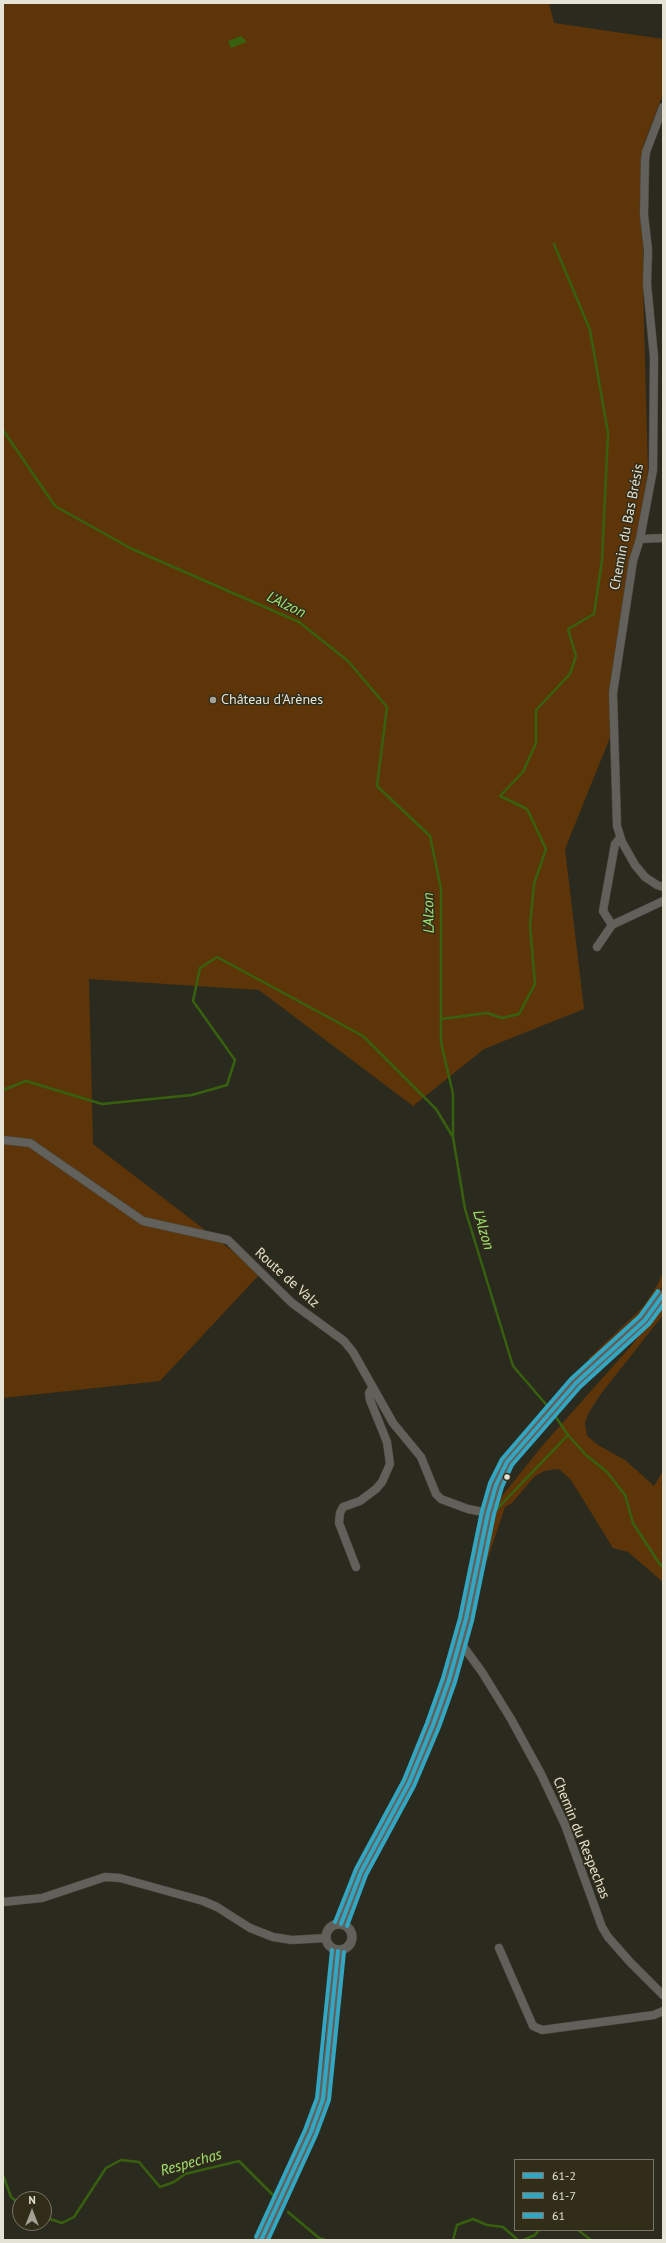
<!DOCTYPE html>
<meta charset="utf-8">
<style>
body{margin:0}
#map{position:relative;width:666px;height:2243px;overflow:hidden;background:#2b2a1f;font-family:"PT Sans",sans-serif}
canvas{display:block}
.frame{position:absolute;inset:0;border:4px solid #e5e2d6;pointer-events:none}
.legend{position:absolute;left:514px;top:2159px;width:140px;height:72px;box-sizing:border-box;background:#312d19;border:1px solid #797565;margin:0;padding:5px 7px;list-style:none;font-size:12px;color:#e5e2d6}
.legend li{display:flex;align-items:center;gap:8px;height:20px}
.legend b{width:20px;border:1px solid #797565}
.north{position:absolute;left:12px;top:2191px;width:40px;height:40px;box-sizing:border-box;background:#312d19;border:1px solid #797565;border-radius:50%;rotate:0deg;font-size:11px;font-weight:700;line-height:16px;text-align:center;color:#e5e2d6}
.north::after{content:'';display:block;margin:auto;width:14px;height:18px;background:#a4a296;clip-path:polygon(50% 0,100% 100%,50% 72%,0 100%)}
</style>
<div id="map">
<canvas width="666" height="2243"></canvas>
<div class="frame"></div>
<ul class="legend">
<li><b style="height:5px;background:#33a6c2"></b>61-2</li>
<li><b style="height:5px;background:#33a6c2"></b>61-7</li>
<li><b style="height:5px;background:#33a6c2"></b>61</li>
</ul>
<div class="north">N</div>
</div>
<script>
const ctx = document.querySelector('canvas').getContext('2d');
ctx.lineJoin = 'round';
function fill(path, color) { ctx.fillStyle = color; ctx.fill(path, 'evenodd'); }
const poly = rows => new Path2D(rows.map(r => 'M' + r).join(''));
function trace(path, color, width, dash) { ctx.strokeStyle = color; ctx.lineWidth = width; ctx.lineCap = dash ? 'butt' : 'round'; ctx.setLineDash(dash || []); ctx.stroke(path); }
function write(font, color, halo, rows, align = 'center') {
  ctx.font = font + ' "PT Sans",sans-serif'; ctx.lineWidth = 3; ctx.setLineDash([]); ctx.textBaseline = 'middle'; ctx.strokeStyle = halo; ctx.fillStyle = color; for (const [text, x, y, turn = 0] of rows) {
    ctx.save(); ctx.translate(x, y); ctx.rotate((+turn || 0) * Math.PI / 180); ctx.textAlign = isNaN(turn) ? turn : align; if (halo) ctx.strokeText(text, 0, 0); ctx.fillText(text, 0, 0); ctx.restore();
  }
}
const green = poly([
 [3,3,549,3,554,23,663,39,663,94,643,146,643,288,648,471,620,635,611,735,565,849,584,1009,484,1049,413,1106,259,990,89,979,93,1144,261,1273,160,1381,3,1398],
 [663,1272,663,1286,640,1317,621,1337,592,1360,588,1359,643,1307,658,1284],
 [663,1304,663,1315,600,1395,588,1414,585,1423,587,1436,598,1445,625,1460,654,1486,663,1471,663,1582,628,1552,613,1548,571,1480,559,1469,544,1471,534,1477,512,1503,505,1507,487,1561,482,1556,494,1506,543,1445,631,1346]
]);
const water = poly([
 [241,36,247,42,231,48,228,41]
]);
const stream = poly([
 [3,430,55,506,130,548,299,622,348,661,387,707,377,786,430,836,441,889,441,1042,453,1094,453,1137,465,1209,513,1366,550,1409],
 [441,1019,487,1013,502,1018,519,1014,535,984,530,926,534,884,546,849,527,809,500,796,523,772,536,743,536,710,570,674,576,656,568,629,594,614,602,560,608,433,590,330,554,244],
 [3,1090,26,1081,102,1104,192,1095,227,1085,235,1060,193,1001,200,968,217,957,363,1036,436,1109,453,1137],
 [553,1413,568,1435,586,1455,607,1472,625,1495,633,1523,659,1563,663,1567],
 [489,1530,495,1511,568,1435],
 [468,1632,471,1619],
 [3,2175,11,2197,20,2204],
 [288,2212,319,2238,325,2240],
 [44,2217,62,2223,74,2217,106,2168,121,2160,139,2162,160,2187,174,2182,185,2174,239,2161,275,2197],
 [578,2230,591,2240],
 [453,2240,457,2225,473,2219,487,2225,503,2227,518,2240],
 [523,2240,535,2235,539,2230]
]);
const minor = poly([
 [663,107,646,152,645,160,644,215,648,250,647,284,654,357,653,470,640,539,633,561,613,693,617,826,622,842,635,865,645,877,657,885,663,887],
 [640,539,663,538],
 [612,925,603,911,615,844,620,838],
 [597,947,612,925,663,901],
 [3,1140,30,1143,143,1221,228,1240,292,1303,344,1341,353,1352,393,1423,421,1457,436,1494,441,1499,468,1509,488,1513],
 [356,1567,339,1523,340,1513,343,1507,360,1501,376,1489,382,1482,390,1464,387,1442,370,1400,369,1393,372,1388],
 [460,1642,482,1672,511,1719,541,1774,565,1825,602,1927,608,1937,630,1962,663,1995],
 [3,1902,42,1898,105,1877,120,1878,203,1901,217,1907,250,1928,273,1937,292,1940,326,1938],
 [499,1948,533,2026,542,2030,654,2015,663,2011]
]);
const tertiary = poly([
 '326 1937a13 13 0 1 1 26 0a13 13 0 1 1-26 0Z',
 [341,1924,361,1872,409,1783,433,1725,449,1680,466,1619,488,1513,496,1485,507,1462,576,1383,645,1320,663,1295],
 [261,2240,311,2132,323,2099,330,2043,338,1951]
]);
const bus1 = poly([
 [341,1924,361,1872,409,1783,433,1725,449,1680,466,1619,488,1513,496,1485,507,1462,576,1383,645,1320,663,1295],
 [261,2240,311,2132,323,2099,338,1951]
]);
const bus2 = poly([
 [347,1926,366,1875,414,1786,439,1727,455,1682,472,1621,494,1514,502,1487,512,1465,580,1387,649,1324,663,1305],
 [268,2240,316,2135,329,2100,344,1952]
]);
const bus3 = poly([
 [335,1922,356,1869,404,1780,427,1723,443,1678,460,1618,482,1511,490,1483,502,1459,571,1379,640,1316,658,1291],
 [256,2237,305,2130,317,2098,332,1950]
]);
const markers = [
 [213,700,4,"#a4a296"],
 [507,1477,3.5,"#e5e2d6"]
];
const streetNames = [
 ["Chemin du Bas Brésis",627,527,-79],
 ["Route de Valz",287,1278,42],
 ["Chemin du Respechas",581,1838,68]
];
const poiNames = [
 ["Château d'Arènes",221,700]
];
const waterNames = [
 ["L'Alzon",286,605,26],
 ["L'Alzon",429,913,-91],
 ["L'Alzon",483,1230,73],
 ["Respechas",191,2163,-16]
];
fill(green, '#5e3508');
fill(water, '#37610e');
trace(stream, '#37610e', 2.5);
trace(minor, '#48473d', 9);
trace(tertiary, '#48473d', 10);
trace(minor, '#62605b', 8);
trace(tertiary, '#62605b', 9);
trace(bus1, '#33a6c2', 4);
trace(bus2, '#33a6c2', 4);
trace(bus3, '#33a6c2', 4);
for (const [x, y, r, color] of markers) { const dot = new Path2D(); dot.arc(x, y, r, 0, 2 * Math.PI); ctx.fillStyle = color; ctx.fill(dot); trace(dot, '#312d19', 1.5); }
write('14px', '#e5e2d6', '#312d19', streetNames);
write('14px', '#e5e2d6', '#312d19', poiNames, 'left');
write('italic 15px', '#a1e376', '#312d19', waterNames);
</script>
